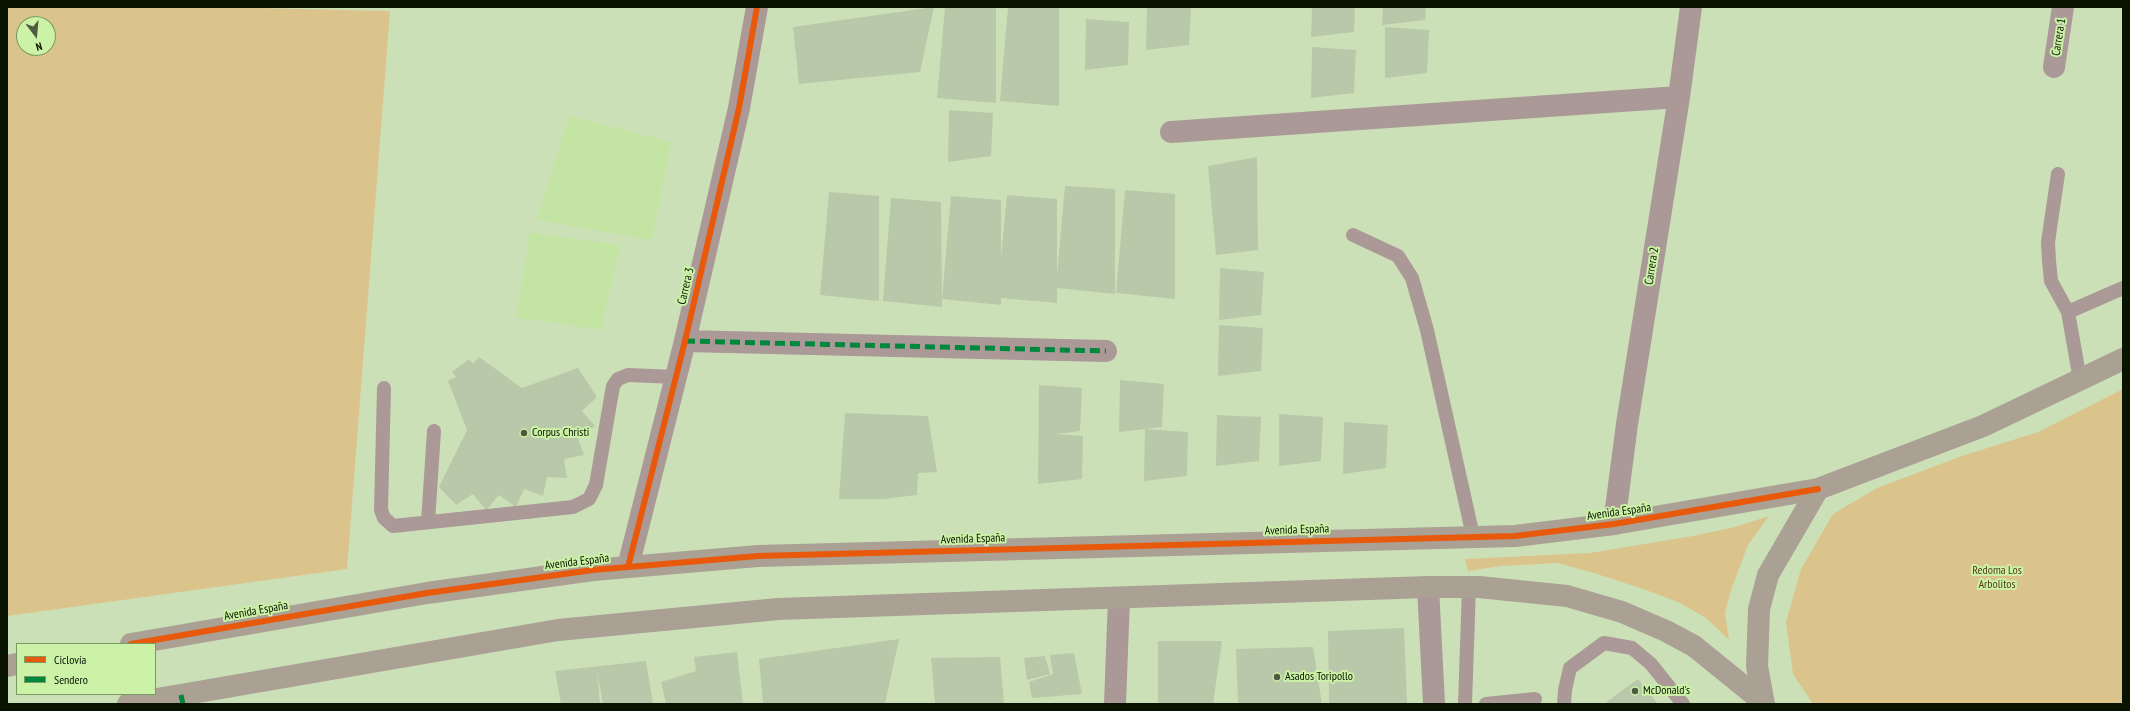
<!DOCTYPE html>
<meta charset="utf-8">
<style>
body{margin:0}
#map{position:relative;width:2130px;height:711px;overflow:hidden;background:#cce0b8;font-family:"PT Sans Narrow",sans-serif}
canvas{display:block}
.frame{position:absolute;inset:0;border:8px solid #081400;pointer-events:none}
.legend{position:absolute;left:16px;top:643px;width:140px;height:52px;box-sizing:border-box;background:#cbf2a6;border:1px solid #7d9964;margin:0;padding:5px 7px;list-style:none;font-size:12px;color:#081400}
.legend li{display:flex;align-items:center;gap:8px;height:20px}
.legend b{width:20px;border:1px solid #7d9964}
.north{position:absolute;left:16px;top:16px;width:40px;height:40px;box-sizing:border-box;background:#cbf2a6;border:1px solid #7d9964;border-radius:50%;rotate:164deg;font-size:11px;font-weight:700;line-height:16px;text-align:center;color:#081400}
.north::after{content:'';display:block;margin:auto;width:14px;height:18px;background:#4d5b40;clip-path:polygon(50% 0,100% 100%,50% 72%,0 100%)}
</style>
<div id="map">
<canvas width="2130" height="711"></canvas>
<div class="frame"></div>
<ul class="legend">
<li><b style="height:5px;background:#e8590c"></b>Ciclovía</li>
<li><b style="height:5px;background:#00873e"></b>Sendero</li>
</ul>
<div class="north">N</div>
</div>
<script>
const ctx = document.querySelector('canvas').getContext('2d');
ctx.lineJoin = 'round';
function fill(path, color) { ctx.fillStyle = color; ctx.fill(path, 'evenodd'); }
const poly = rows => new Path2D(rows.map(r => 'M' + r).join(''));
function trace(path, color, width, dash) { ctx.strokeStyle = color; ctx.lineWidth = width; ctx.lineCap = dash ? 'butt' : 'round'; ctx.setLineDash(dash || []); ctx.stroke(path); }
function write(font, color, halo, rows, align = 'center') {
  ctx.font = font + ' "PT Sans Narrow",sans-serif'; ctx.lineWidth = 4; ctx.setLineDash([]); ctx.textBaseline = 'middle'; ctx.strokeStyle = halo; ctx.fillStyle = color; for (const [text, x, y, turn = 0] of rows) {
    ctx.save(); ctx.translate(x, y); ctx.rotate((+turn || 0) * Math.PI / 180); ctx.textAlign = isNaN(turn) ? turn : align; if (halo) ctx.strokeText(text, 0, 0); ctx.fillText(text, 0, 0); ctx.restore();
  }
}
const built = poly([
 [569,116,671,142,652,240,537,220],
 [530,233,620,245,601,330,516,317]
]);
const green = poly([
 [7,7,212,7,390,11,347,569,7,616],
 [24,24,48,24,48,48,24,48],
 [2123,389,2123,704,1813,704,1793,674,1786,622,1801,569,1833,514,1877,488,1962,456,2038,432],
 [1769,516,1748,545,1731,590,1725,613,1729,640,1706,618,1680,603,1646,590,1597,574,1558,563,1501,566,1468,571,1465,559,1590,553,1693,536,1735,527]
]);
const building = poly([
 [934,7,920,72,799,84,793,27],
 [945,7,996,7,996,103,937,98],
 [1008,7,1059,7,1059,106,1000,101],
 [1147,7,1191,7,1189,45,1146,50],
 [1312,7,1355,7,1354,32,1311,37],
 [1383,7,1426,7,1425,20,1382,25],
 [1086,19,1129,22,1128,65,1085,70],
 [1385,27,1429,30,1427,73,1385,78],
 [1312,47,1356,50,1354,93,1311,98],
 [949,110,993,113,991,156,948,162],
 [1257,157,1258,250,1216,255,1208,166],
 [1065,186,1115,189,1115,294,1057,288,1057,303,1001,298,1001,305,942,299,951,196,1001,200,1001,258,1007,195,1057,199,1057,275],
 [1125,190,1175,194,1175,299,1116,293],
 [829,192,879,196,879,301,820,295],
 [891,198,941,202,942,307,883,301],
 [1220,268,1264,272,1261,315,1219,320],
 [1219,325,1263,328,1261,371,1218,376],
 [479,357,522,388,578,368,597,397,582,411,595,426,577,436,584,455,564,459,567,478,547,477,543,496,524,489,516,507,499,495,486,510,473,494,456,505,439,487,467,430,448,381,456,377,452,372,469,359,473,364],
 [1120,380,1164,384,1162,427,1119,432],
 [1039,385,1082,388,1080,431,1056,434,1083,436,1082,479,1038,484],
 [845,413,928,416,937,472,918,473,917,495,884,499,839,499],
 [1279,414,1323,417,1321,461,1279,466],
 [1217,415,1261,417,1259,461,1216,466],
 [1344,422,1388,425,1386,468,1343,474],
 [1145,429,1188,432,1187,476,1144,481],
 [1404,628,1407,704,1329,704,1328,631],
 [899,639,885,704,763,704,759,659],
 [1158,641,1222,641,1213,704,1158,704],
 [1313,647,1322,704,1238,704,1236,649],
 [737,652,743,704,666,704,661,682,696,671,694,657],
 [1074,653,1082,694,1032,698,1029,682,1053,674,1050,655],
 [1045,656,1050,674,1027,680,1024,658],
 [1000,657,1004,704,935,704,931,658],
 [646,661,653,704,603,704,597,671,600,704,561,704,555,671],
 [1638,679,1658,704,1604,704]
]);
const lane = poly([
 [2058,174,2048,242,2049,261,2051,281,2068,312,2080,380],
 [1353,235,1398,256,1412,278,1427,330,1473,536],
 [2068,312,2123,288],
 [384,388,381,510,384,518,393,526,573,507,589,499,596,485,613,386,618,379,628,375,676,377],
 [428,522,434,431],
 [1465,704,1469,587],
 [1486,704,1535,699],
 [1564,704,1565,690,1570,668,1604,643,1632,648,1651,664,1683,704]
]);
const street = poly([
 [2054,67,2063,7],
 [1171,132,1679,97],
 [685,341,1106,351],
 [1614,524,1627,424,1679,97,1691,7],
 [628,567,685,341,739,108,757,7],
 [1428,587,1434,704],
 [1115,704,1119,598]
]);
const secondary = poly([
 [131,644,427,593,593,570,758,556,1515,536,1614,524,1818,489],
 [7,666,17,664],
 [128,704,558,630,778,609,1428,587,1479,587,1567,596,1622,612,1666,631,1694,646,1763,702],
 [1764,704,1757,666,1759,609,1768,575,1818,489,1983,426,2123,359]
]);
const quiet = poly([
 [685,341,1106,351],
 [181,695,183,704]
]);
const cycleway = poly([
 [628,567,685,341,739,108,757,7],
 [131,644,427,593,593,570,758,556,1515,536,1614,524,1818,489]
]);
const markers = [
 [524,433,4,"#4d5b40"],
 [1277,677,4,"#4d5b40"],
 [1635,691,4,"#4d5b40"]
];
const streetNames = [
 ["Carrera 1",2059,37,-81],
 ["Carrera 2",1652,266,-81],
 ["Carrera 3",686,286,-77],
 ["Avenida España",1619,512,-8],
 ["Avenida España",1297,530,-2],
 ["Avenida España",973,539,-2],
 ["Avenida España",577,562,-7],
 ["Avenida España",256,611,-10]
];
const poiNames = [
 ["Corpus Christi",532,433],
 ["Asados Toripollo",1285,677],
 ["McDonald's",1643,691]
];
const parkNames = [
 ["Redoma Los",1997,571],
 ["Arbolitos",1997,585]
];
fill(built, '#c4e4a4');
fill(green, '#dbc48b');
fill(building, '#b8c8a9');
trace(lane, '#aa9996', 14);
trace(street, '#aa9996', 22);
trace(secondary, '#aaa094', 22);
trace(quiet, '#00873e', 5, [10, 5]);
trace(cycleway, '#e8590c', 6);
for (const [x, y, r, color] of markers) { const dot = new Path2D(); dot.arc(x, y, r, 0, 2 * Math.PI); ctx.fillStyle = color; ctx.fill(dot); trace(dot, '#cbf2a6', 1.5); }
write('12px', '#081400', '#cbf2a6', streetNames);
write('12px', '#081400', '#cbf2a6', poiNames, 'left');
write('12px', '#583c17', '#cbf2a6', parkNames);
</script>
